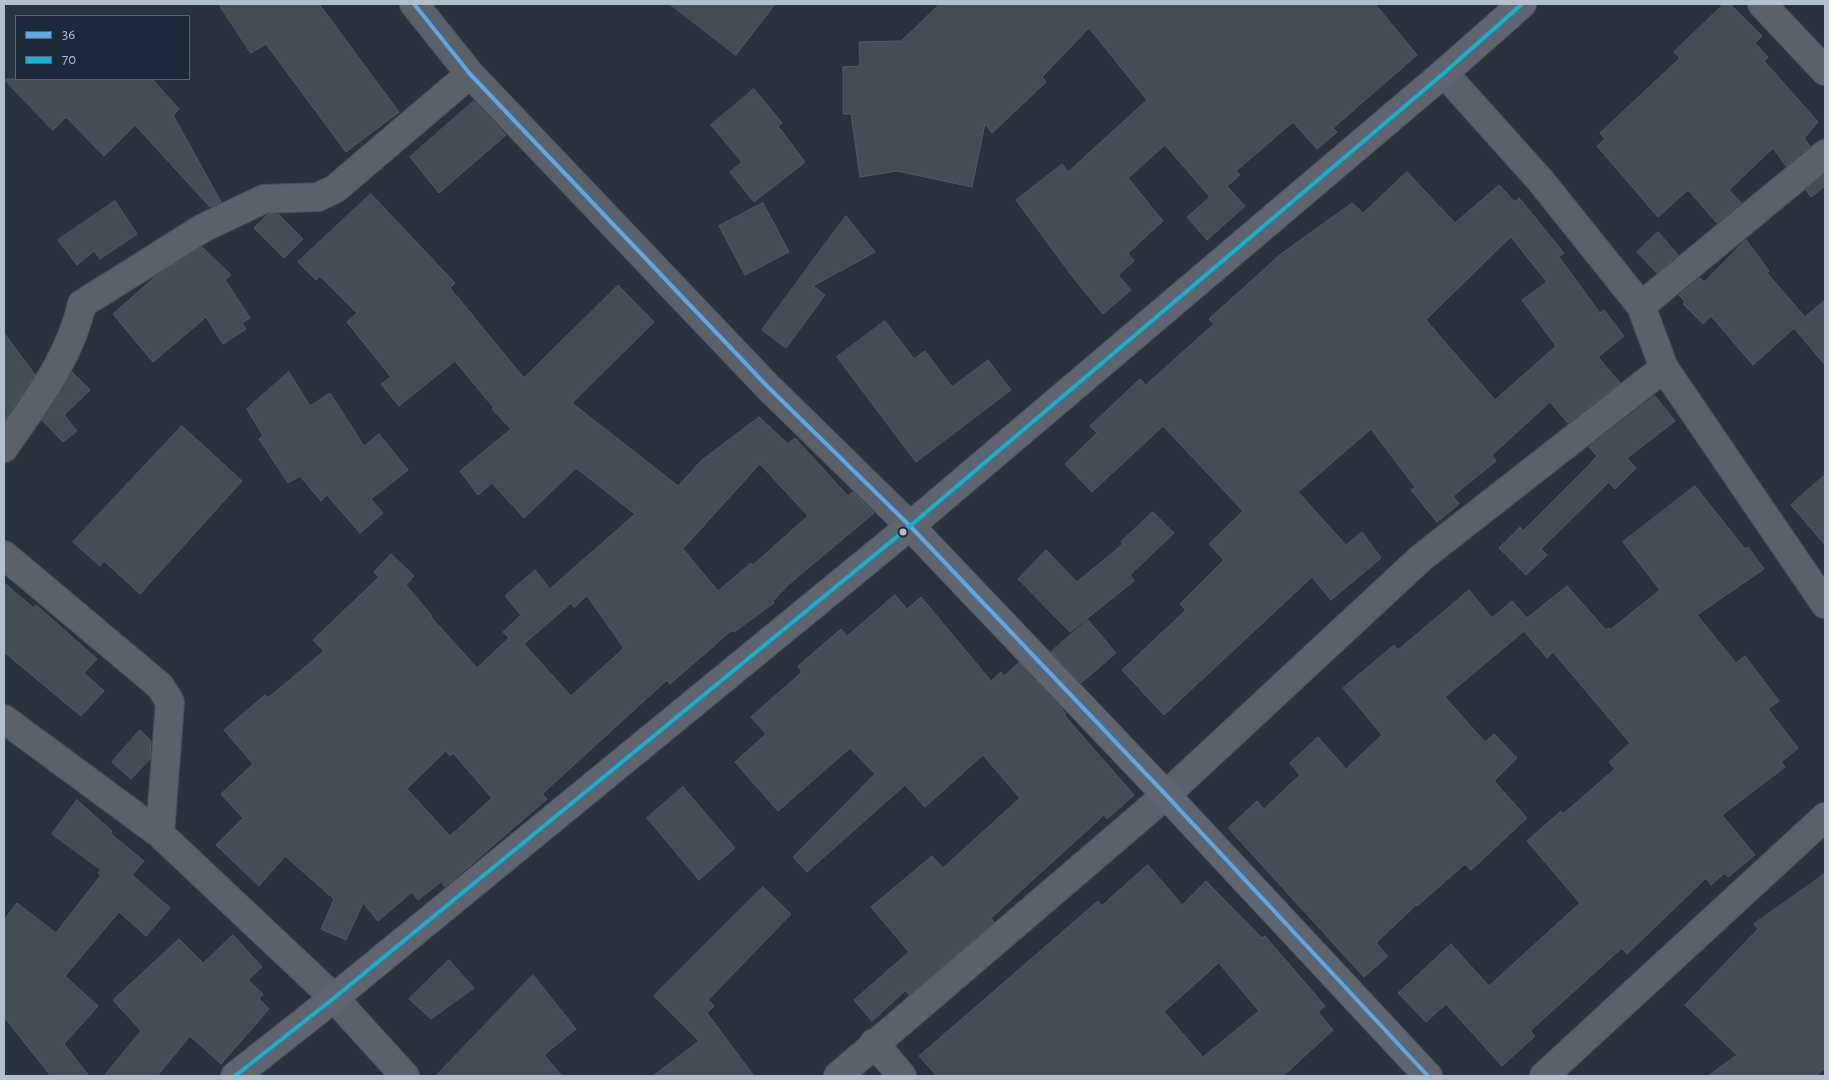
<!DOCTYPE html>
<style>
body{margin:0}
#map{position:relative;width:1829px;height:1080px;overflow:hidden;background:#2a333c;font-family:"Alegreya Sans",sans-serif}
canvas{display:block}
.frame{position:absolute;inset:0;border:5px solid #b4bfcc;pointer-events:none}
.legend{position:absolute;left:15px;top:15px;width:175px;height:65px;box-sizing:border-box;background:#1c2938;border:1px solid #596573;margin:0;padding:6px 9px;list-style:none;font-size:15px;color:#b4bfcc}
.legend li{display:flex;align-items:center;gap:10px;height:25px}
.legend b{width:25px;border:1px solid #596573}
</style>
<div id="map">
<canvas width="1829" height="1080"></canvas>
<div class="frame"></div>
<ul class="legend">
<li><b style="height:6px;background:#5aa8eb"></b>36</li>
<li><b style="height:6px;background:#13b2d5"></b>70</li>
</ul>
</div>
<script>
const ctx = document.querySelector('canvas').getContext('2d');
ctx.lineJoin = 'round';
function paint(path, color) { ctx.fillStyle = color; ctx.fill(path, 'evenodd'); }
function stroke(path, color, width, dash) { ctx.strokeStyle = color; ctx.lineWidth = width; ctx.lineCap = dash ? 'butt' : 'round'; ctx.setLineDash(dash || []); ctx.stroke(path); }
const building = new Path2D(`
 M219,4H319L399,112L346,152L266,44L251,53Z
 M670,4H775L736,55Z
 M940,4H1375L1417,55L1333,128L1337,132L1317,149L1293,122L1236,171L1240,175L1227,186L1245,206L1207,240L1187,217L1210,197L1165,145L1128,178L1163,221L1128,253L1134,261L1118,275L1131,290L1103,314L1072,276L1016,200L1062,164L1068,172L1147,100L1089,28L1042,77L1046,82L992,133L985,124L972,187L897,171L860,177L851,114H843V67L860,66L859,42L901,41Z
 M1724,4H1730L1762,36L1755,43L1768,57L1764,61L1818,122L1804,138L1810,146L1786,166L1773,148L1729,190L1741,203L1717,223L1688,190L1658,217L1597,146L1605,139L1600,133L1680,58L1674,52Z
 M4,79H152L179,109L173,115L221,202L210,207L135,125L104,156L66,117L53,130Z
 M754,89L782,123L778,126L805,162L754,202L730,172L742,162L711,125Z
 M474,101L506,135L439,193L410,157Z
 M1407,172L1455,223L1499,185L1515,202L1519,198L1564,253L1559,257L1600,313L1604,310L1624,336L1598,357L1620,383L1568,423L1550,402L1492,455L1496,461L1453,496L1459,504L1437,522L1411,490L1415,487L1371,429L1298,492L1346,545L1362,532L1381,558L1331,600L1312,577L1164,715L1122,670L1186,610L1180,604L1224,560L1209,544L1243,511L1163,426L1092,492L1065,464L1097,433L1090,426L1140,379L1146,385L1214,324L1209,319L1281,254L1352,203L1363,213ZM1511,237L1547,282L1522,300L1556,346L1495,400L1426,320Z
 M1825,174V186L1811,197L1806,190Z
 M371,194L455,283L450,288L524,378L618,285L654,322L572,403L678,486L702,460L759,417L788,444L795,438L848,496L853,492L874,513L788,585L773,601L774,603L734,632L732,630L670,684L667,680L542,794L547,799L445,887L441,882L418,900L412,892L378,921L363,903L346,940L321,929L334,899L285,856L259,886L216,845L243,818L221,794L253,764L224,730L265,695L268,698L324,651L313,640L379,577L374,572L391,554L414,576L406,585L432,616L431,617L477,668L509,638L503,632L521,615L505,596L535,570L550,589L635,514L576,468L524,518L492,483L478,495L460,471L511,429L492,409L494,408L455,361L399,406L381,384L391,377L347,322L357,313L320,276L316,280L298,262ZM760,464L808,516L753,565L751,563L718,591L683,549ZM587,596L624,648L571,696L524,644L571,603L574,607ZM446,751L450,756L453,753L492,798L450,836L407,789Z
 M115,201L137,234L100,259L94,251L77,265L58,240Z
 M763,203L789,252L745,275L719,226Z
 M278,214L303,239L284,258L254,228L267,215Z
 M846,216L875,252L813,286L825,295L786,348L762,330Z
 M1658,232L1678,255L1657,273L1637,252Z
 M1746,240L1769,271L1767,273L1805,317L1825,300V365L1794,328L1753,365L1711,316L1703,324L1683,304L1685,302L1679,295L1700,278L1704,282Z
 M202,247L231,275L225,280L250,318L242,323L246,329L223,344L206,317L153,362L113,314L157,275Z
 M885,321L914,359L925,351L952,387L988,360L1011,390L916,462L837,357Z
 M4,333L35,375L4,421Z
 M72,372L90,390L64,415L77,431L63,442L42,420Z
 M289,372L310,406L330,393L364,446L379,434L408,470L371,499L383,513L360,533L327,495L321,501L300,476L288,483L259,439L263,436L247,409Z
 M1655,396L1675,421L1627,458L1636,468L1615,489L1609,482L1541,549L1547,555L1526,575L1499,548L1520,527L1523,531L1590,464L1597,456L1589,447Z
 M182,426L242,481L140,594L104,561L100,566L73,542Z
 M1825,475V545L1791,505Z
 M1695,486L1745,549L1748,547L1764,569L1697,615L1736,663L1745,656L1779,701L1768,709L1798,748L1781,762L1785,767L1722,815L1755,855L1728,877L1725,873L1711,885L1706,878L1627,954L1622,948L1530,1031L1535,1036L1502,1066L1446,1004L1426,1022L1398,993L1451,944L1489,986L1580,903L1527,841L1561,811L1563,814L1615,769L1609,762L1630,743L1553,652L1547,658L1524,631L1445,697L1485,742L1494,734L1517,758L1494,781L1527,818L1471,870L1465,864L1417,906L1416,905L1376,943L1388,956L1364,977L1228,828L1257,801L1264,809L1300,775L1290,763L1318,737L1346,769L1382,735L1343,688L1394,645L1398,650L1469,590L1492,618L1512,601L1527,618L1567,586L1606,630L1609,628L1610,630L1660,590L1623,542Z
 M1153,512L1174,533L1130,575L1134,581L1070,632L1018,579L1046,550L1077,582L1123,544L1121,542Z
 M4,583L34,608L36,605L97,659L84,673L104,691L81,716L4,652Z
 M895,595L907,609L921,597L991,681L1001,672L1004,676L1019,663L1058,704L1066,714L1064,715L1134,795L1107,819L1104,815L991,918L994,922L909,995L906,990L872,1021L854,1000L909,952L871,907L932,856L943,868L1020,798L983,755L925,807L905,785L807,872L793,857L875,774L850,748L778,811L735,762L766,734L751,717L802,672L798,666L841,629L847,636Z
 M1088,620L1116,653L1081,683L1051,652Z
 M140,730L151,741L150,759L131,779L112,762Z
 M683,787L735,848L699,880L647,818Z
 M77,800L112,831L110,833L144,861L132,875L170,908L146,936L119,912L65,976L98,1006L64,1044L89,1076H51L4,1017V920L17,903L56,933L101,875L98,873L101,870L52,834Z
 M1148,865L1182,905L1206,881L1262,938L1265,936L1325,1006L1318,1012L1333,1030L1283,1076H937L919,1056L1098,901L1101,906ZM1219,963L1259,1011L1203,1057L1164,1012Z
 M1825,874V1068L1816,1076H1708L1737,1055L1685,1005L1758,929L1754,924Z
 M763,887L791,914L708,1000L714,1006L707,1013L754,1076H653L699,1041L654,996Z
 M233,935L262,967L248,980L263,994L259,999L269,1009L221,1064L190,1036L157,1076H104L141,1031L113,1000L179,939L203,963Z
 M449,960L474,988L431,1019L409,999Z
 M533,975L576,1029L544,1055L562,1076H436Z`);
paint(building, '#444c54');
stroke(building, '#525a63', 1);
const street = new Path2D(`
 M414,4L470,74L767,386L910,526
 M1762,4L1825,71
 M1444,73L1540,180L1641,306L1664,368L1825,604
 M1641,306L1825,154
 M4,448C35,403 70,358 82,304L203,228L264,199L318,197L335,189L470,74
 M4,555L160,686L170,702L160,834
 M4,719L160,834L334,998L405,1076
 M874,1043L902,1076
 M838,1076L1166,795L1421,558L1664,368
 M1544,1076L1825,817`);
const secondary = new Path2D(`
 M910,526L1166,795L1428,1076
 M235,1076L334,998L910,526L1444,73L1522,4`);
stroke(street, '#494f56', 30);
stroke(secondary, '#494f56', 30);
stroke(street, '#5b6169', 28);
stroke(secondary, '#5e656e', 28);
stroke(new Path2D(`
 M414,4L470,74L767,386L910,526L1166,795L1428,1076`), '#5aa8eb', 4);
stroke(new Path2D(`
 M235,1076L334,998L910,526L1444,73L1522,4`), '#13b2d5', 4);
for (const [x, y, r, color] of [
 [903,532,4.5,"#b4bfcc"]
]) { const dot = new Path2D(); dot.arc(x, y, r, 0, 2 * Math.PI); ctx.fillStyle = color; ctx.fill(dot); stroke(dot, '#1c2938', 2); }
</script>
